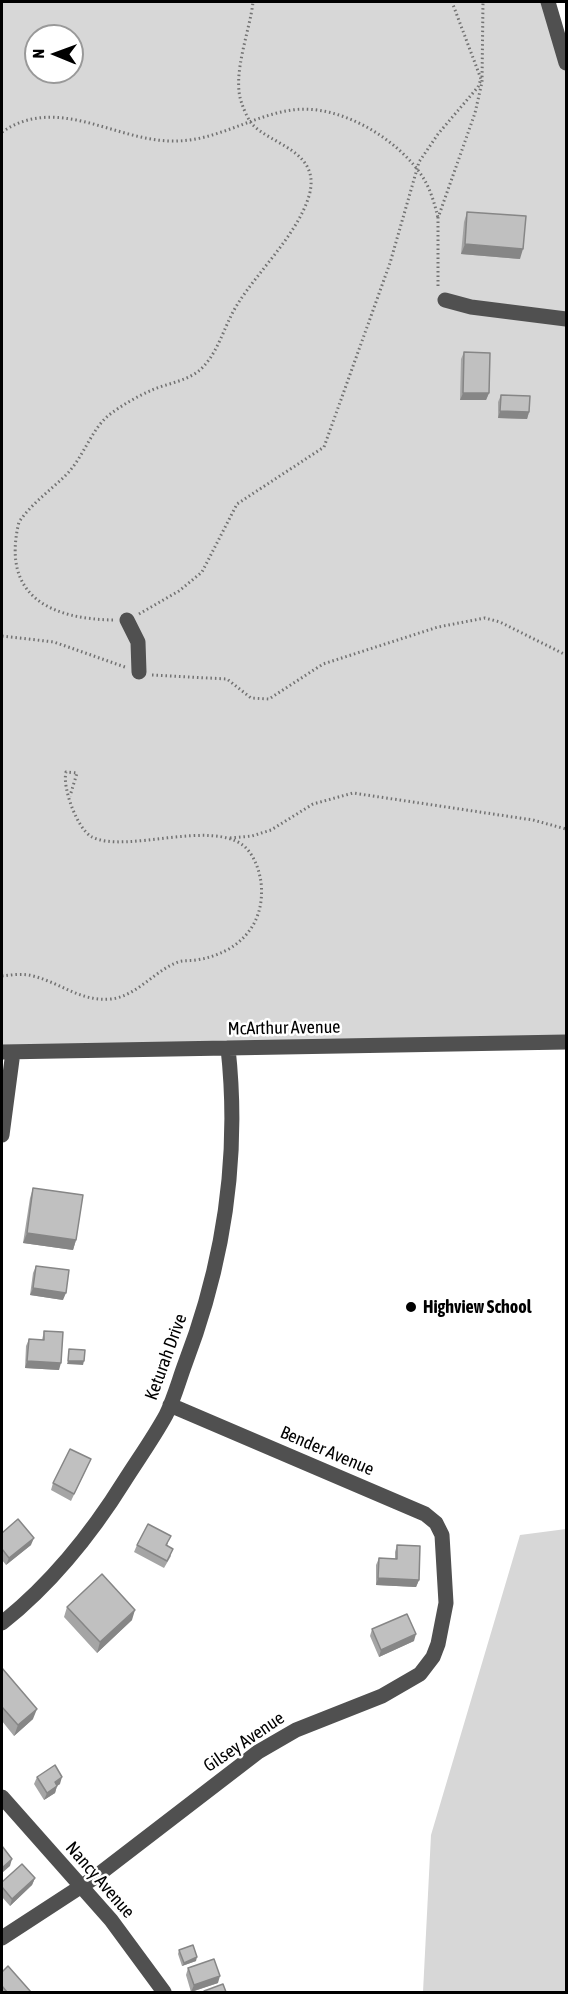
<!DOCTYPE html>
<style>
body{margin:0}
#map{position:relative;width:568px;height:1994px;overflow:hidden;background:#fff;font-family:"Asap Condensed",sans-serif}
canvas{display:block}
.frame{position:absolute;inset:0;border:3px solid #000;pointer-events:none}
.north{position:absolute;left:24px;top:24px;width:60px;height:60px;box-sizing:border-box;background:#fff;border:2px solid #999;border-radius:50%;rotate:271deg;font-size:16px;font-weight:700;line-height:24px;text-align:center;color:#000}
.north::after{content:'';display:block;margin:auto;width:21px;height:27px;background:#000;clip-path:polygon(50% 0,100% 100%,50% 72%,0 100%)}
</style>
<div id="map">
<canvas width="568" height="1994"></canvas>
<div class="frame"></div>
<div class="north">N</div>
</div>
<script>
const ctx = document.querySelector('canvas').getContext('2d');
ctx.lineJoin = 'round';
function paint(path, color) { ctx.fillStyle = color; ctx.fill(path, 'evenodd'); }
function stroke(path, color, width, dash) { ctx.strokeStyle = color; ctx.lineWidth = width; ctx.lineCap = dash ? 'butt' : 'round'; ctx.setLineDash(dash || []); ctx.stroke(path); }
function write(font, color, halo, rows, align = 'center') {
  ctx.font = font + ' "Asap Condensed",sans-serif'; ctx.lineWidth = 5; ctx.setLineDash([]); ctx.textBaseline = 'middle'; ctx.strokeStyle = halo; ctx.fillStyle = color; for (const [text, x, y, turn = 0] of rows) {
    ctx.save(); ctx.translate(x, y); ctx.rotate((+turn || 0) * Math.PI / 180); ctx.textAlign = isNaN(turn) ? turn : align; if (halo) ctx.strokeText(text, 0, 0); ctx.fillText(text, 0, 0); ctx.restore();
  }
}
paint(new Path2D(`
 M2,2H548L566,63V1042L2,1052ZM36,36H72V72H36Z
 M566,1529V1992H423L431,1835L520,1535Z`), '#d7d7d7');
stroke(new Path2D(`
 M2,132C56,95 113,139 169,141C214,143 250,116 292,110C340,103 400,140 424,179C431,191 435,205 438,218
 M438,286V218L475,113L482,82L483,2
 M139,614L179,591L202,572L237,504L324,447L390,263L419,162L438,134L478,87L481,79L452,2
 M113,620C55,619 0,599 19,522C32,503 51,490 67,474C84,456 91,430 109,415C122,405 138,396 152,390C168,383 189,381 202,368C219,351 224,326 237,305C258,271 297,235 309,196C322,151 271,145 252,124C248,119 244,110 242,104C231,76 250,31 253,2
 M2,636L54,642L125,667
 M152,675L227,679L251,698L269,699L323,664L438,627L485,618L500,622L566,655
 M230,838L252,836L271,830L313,804L353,793L533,820L566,829
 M2,976C12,975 23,973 33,976C61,983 81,1002 111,999C137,996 154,971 178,962C184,960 190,961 196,960C237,954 266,926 261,882C259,869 254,855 244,846C210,819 126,854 92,837C77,829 62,787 66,772L77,773L70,796`), '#727272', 3, [1.5, 3]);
stroke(new Path2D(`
 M548,2L566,63
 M445,300L471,307L566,319
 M127,620L138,642L139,672
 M2,1052L566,1042
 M2,1135L13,1052
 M2,1623C51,1584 92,1533 125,1480C139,1458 154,1437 166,1415C174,1399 179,1380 185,1364C224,1262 240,1157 228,1048
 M2,1797L111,1920L164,1992
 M2,1938L94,1878L258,1752L296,1730L382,1696L420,1674L433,1657L438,1644L446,1603L442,1535L436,1523L425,1514L170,1405`), '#505050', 15);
paint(new Path2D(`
 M467,212L520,259L461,254L464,222Z
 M464,352L489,393L486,400H460L461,359Z
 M501,395L529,412L527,419L498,418V402Z
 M33,1188L76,1240L73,1250L23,1243L30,1198Z
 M36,1266L63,1300L30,1295L33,1273Z
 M44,1331L59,1370L25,1368L26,1346L29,1339L42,1340Z
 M91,1459L71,1501L51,1490L53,1483Z
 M2,1533L31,1545L6,1565L2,1560Z
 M168,1543L167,1546L171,1556L164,1568L134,1552L137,1545Z
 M397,1545L419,1580L416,1587L376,1585V1565L379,1558L395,1559V1552Z
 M67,1607L132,1620L97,1653L64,1617Z
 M372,1629L414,1641L379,1657L370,1636Z
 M2,1668L33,1719L14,1736L2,1721Z
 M37,1777L60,1784L57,1786L55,1793L44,1800L34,1784Z
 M35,1878L32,1885L10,1906L2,1897V1882Z
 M179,1950L196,1961L182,1966L178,1954Z
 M188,1968L218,1983L191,1992L186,1975Z
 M2,1972L31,1992H2Z`), '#a5a5a5');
paint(new Path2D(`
 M465,244L523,249L520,259L461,254Z
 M463,393H489L486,400H460Z
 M500,411L529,412L527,419L498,418Z
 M27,1233L76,1240L73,1250L23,1243Z
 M33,1288L66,1293L63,1300L30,1295Z
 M27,1361L61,1363L59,1370L25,1368Z
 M68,1361H84L83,1365L67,1364Z
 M34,1538L31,1545L6,1565L9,1558Z
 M378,1578L419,1580L416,1587L376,1585Z
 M135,1610L132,1620L97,1653L100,1642Z
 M416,1634L414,1641L379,1657L381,1650Z
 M37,1709L33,1719L14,1736L18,1725Z
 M62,1777L60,1784L52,1789L55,1782Z
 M57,1786L55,1793L44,1800L47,1793Z
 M12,1859L10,1866L2,1873V1868Z
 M35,1878L32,1885L10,1906L12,1899Z
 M197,1957L196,1961L182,1966L184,1963Z
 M220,1976L218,1983L191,1992L194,1985Z`), '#868686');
const building = new Path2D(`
 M467,212L526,216L523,249L465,244Z
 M464,352L490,353L489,393H463Z
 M501,395L530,396L529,412L500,411Z
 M33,1188L83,1195L76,1240L27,1233Z
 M36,1266L69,1270L66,1293L33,1288Z
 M44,1331L63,1332L61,1363L27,1361L29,1339L44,1340Z
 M69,1349L85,1350L84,1361H68Z
 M70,1449L91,1459L74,1494L53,1483Z
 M18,1519L34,1538L9,1558L2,1549V1533Z
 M148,1524L171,1536L166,1545L173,1549L167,1561L137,1545Z
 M397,1545L420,1546L419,1580L378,1578L379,1558L397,1559Z
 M102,1574L135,1610L100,1642L67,1607Z
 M407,1614L416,1634L381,1650L372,1629Z
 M2,1668L37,1709L18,1725L2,1707Z
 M55,1765L62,1777L55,1782L57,1786L47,1793L37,1777Z
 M2,1846L12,1859L2,1868Z
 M22,1864L35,1878L12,1899L2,1887V1882Z
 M193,1945L197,1957L184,1963L179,1950Z
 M214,1959L220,1976L194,1985L188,1968Z
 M8,1966L31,1992H7L2,1986V1972Z
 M223,1984L226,1992H205L204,1991Z`);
paint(building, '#c0c0c0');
stroke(building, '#868686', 1.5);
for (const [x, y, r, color] of [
 [411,1307,6,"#000"]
]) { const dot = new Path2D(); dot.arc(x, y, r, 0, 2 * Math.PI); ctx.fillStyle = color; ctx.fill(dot); stroke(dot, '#fff', 2); }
write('18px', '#000', '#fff', [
 ["McArthur Avenue",284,1028,-1],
 ["Keturah Drive",166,1357,-70],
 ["Bender Avenue",327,1451,23],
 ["Gilsey Avenue",244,1742,-34],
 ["Nancy Avenue",100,1880,49]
]);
write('bold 18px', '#000', '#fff', [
 ["Highview School",423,1307]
], 'left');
</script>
